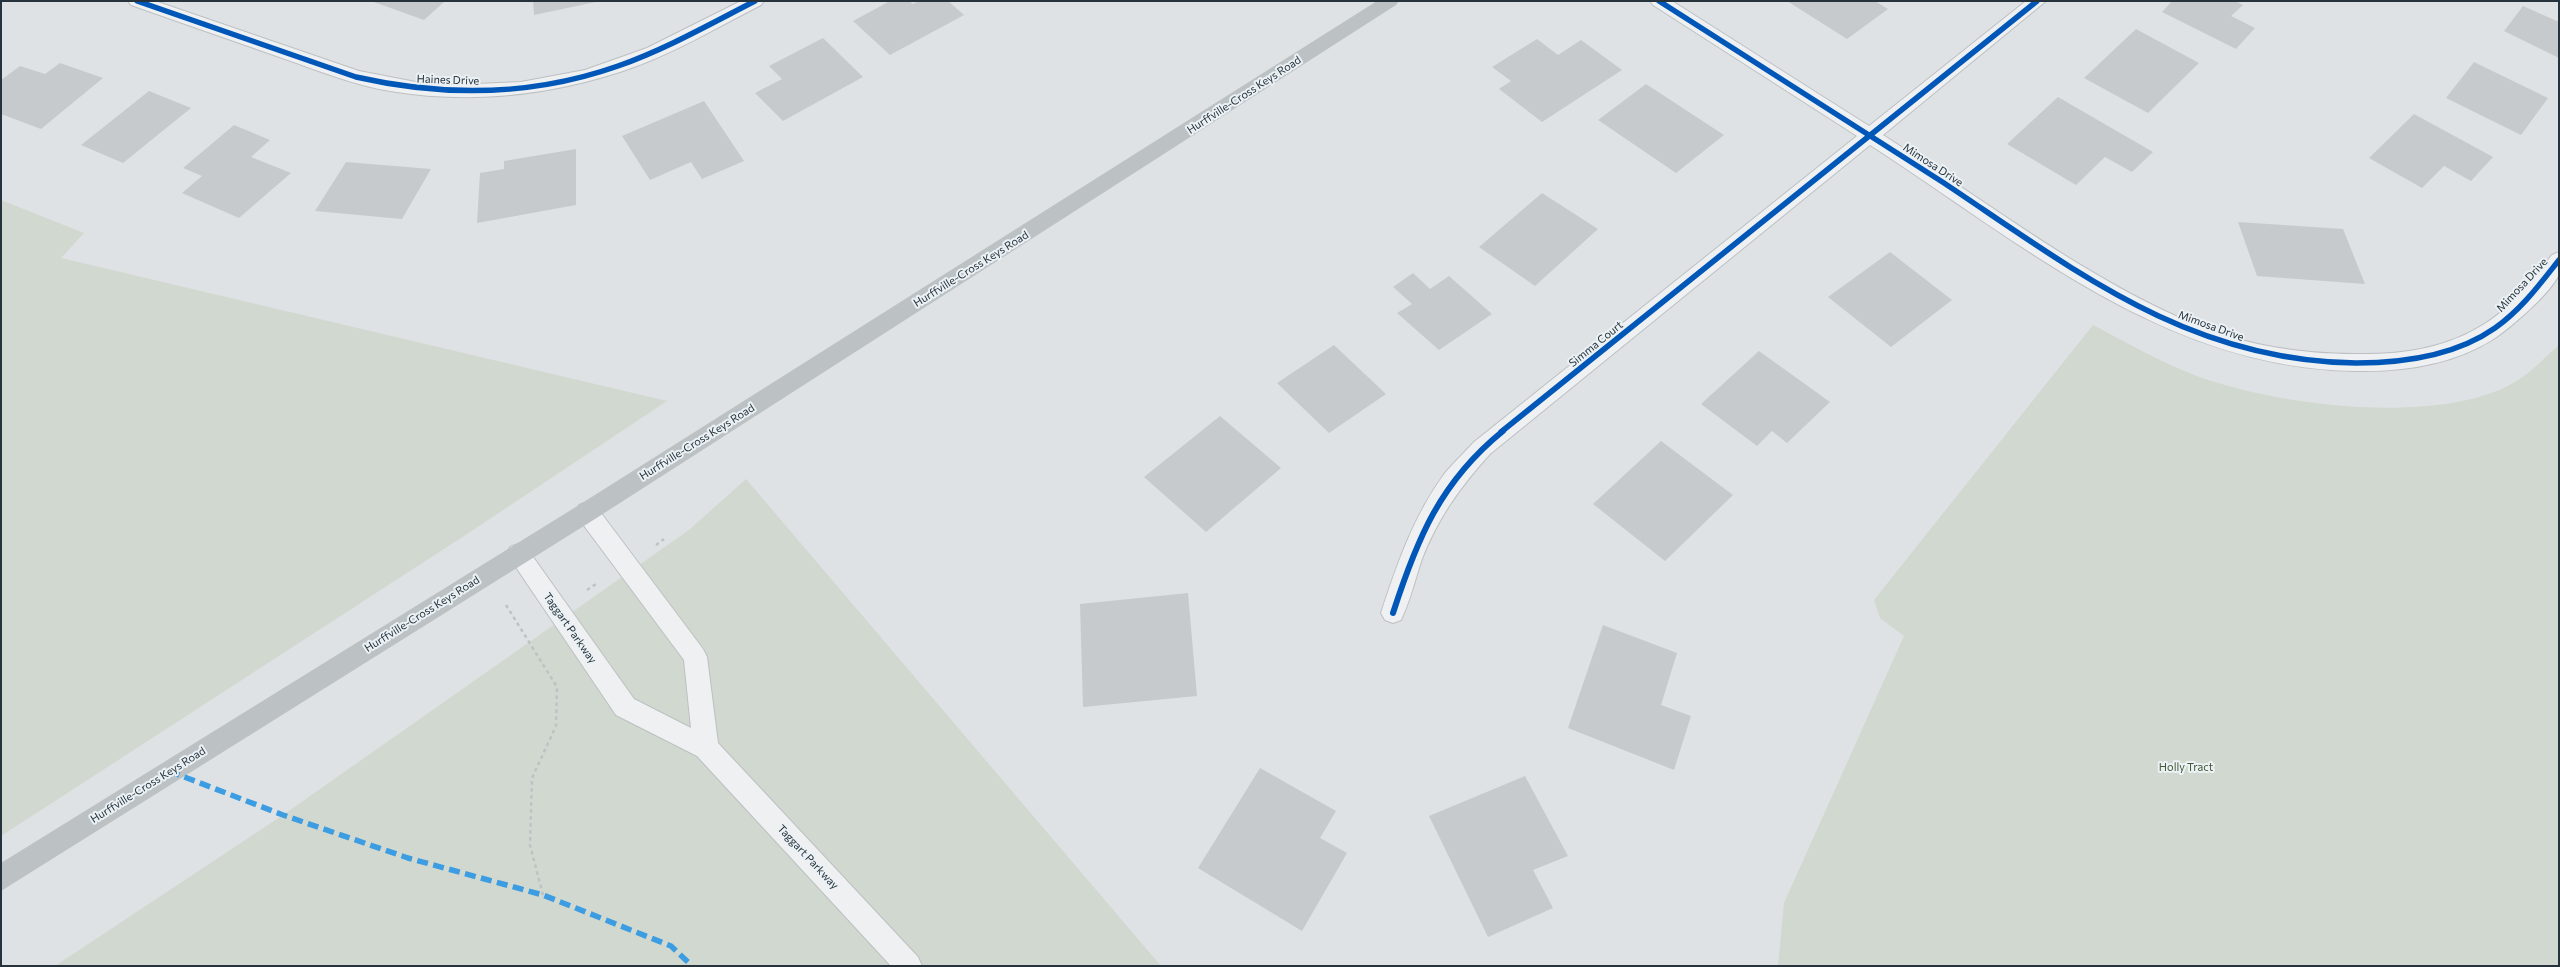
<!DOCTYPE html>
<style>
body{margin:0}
#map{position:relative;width:2560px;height:967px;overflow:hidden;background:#dee2e4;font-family:Commissioner,sans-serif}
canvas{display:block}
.frame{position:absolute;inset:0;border:2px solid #26333c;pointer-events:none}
</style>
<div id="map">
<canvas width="2560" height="967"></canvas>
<div class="frame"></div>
</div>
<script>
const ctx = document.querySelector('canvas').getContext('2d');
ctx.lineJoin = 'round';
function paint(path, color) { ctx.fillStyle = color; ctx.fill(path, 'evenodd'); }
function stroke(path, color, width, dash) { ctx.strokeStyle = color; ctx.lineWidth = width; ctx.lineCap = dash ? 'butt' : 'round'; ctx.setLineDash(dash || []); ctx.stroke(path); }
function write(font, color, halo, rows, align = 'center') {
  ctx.font = font + ' Commissioner,sans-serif'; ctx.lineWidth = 4; ctx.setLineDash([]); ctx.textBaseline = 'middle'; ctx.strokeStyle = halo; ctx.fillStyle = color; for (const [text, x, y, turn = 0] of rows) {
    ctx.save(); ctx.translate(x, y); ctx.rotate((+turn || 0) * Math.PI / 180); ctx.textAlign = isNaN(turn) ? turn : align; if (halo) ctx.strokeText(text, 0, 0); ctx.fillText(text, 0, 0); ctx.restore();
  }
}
paint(new Path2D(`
 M1,200L84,233L61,258L667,401L464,536L1,836Z
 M2093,325C2122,340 2151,357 2182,370C2262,405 2438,428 2515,382C2531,373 2545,357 2559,345V966H1778L1784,903L1904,636L1880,618L1874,600Z
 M746,479L1161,966H55L283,815L689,530Z`), '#d1d8cf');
paint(new Path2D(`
 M371,1H445L424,20Z
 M533,1H596V2L534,15Z
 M890,1H909L913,4L919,1H948L964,15L890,55L853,21Z
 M1787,1H1875L1888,9L1847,39Z
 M2172,1H2235L2243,5L2231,16L2255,28L2236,49L2162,12Z
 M2523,6L2559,22V58L2504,31Z
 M2136,29L2199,63L2148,113L2084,78Z
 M823,38L863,77L783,121L755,93L782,79L769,66Z
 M1537,39L1558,55L1581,40L1622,70L1542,122L1499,89L1511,81L1492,67Z
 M2474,62L2548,98L2521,135L2446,98Z
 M60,63L103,78L41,129L1,114V80L20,66L45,74Z
 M1646,84L1724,135L1676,173L1598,120Z
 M149,91L191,108L123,163L81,145Z
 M2058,97L2153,152L2132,172L2105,157L2076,185L2007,144Z
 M704,101L744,161L702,179L691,162L650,180L622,136Z
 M2414,114L2493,157L2471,181L2444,166L2422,188L2369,158Z
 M234,125L270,140L251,157L291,173L239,218L182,193L202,176L183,168Z
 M576,149V205L477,223L480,173L504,169V161Z
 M346,162L431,169L402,219L315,211Z
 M1542,193L1598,229L1535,286L1479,247Z
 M2238,222L2343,229L2365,284L2257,276Z
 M1890,252L1952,300L1891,347L1828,297Z
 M1413,273L1430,289L1449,276L1492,314L1439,350L1397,313L1412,304L1393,287Z
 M1334,345L1386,394L1329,433L1277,383Z
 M1759,351L1830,402L1787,443L1772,431L1757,446L1701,404Z
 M1220,416L1281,468L1206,532L1144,477Z
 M1661,441L1733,495L1665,561L1593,504Z
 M1188,593L1197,696L1083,707L1080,604Z
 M1603,625L1677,653L1661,705L1691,716L1674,770L1568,728Z
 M1260,768L1336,811L1320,838L1347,853L1302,931L1198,868Z
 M1525,776L1568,856L1533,870L1553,908L1488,937L1429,816Z`), '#c7cacc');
const minor = new Path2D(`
 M128,1H155L359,71L421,83L454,85L521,82L585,70L647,48L741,1H764L761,5C716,28 671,55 623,71C547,96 469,104 390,91C354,85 319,71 285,59C234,41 182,23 131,5Z
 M1650,1H1672L1869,126L2026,1H2046L1883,135C1985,200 2092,284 2204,328C2251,346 2303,354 2354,354C2400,355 2446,349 2486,323C2513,306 2532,279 2552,255L2559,252C2559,259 2560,266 2559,273C2556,289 2507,331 2492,340C2452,365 2401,372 2356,371C2166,369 2022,243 1870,145L1490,454C1460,487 1438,518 1422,559C1415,580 1410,601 1401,620L1393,623L1385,620L1381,613C1397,564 1414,515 1445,473C1454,462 1465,452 1474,442L1857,136L1653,5Z
 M587,502L595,505L703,649L707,657L718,743L918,957L922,966H891L697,756L616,715L507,554L510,547L518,544L526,547L634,699L691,728L684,660L579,519L576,512L579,505Z`);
stroke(minor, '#bdc0c2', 2);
stroke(new Path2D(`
 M656,545L664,539
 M587,590L596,584
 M506,605L557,687L556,726L532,778L530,845L543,895`), '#bec2c4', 2.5, [3.5, 3.5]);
paint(minor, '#eef0f1');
paint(new Path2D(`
 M1377,1H1399L1396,5L595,519L1,891V863L579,505Z`), '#bcc1c4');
stroke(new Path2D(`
 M169,771L283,815L408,858L543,895L671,946L692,966`), '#3c9de2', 5.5, [11, 5.5]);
stroke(new Path2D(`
 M137,1L356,77C444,97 533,96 618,66C666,49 710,24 755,1
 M1659,1C1754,62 1849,122 1944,183C2076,271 2189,361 2356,363C2404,363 2455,356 2495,328C2521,310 2540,284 2559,260
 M1501,432L2037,1`), '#0057b8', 5.5);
stroke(new Path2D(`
 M1393,613C1417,539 1440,482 1503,431`), '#0057b8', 6);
write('11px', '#26333c', '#ebf1f4', [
 ["Haines Drive",448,80,2],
 ["Hurffville-Cross Keys Road",1244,95,-33],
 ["Mimosa Drive",1933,165,33],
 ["Hurffville-Cross Keys Road",971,269,-32],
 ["Mimosa Drive",2522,285,-47],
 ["Mimosa Drive",2211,326,20],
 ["Simma Court",1596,344,-39],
 ["Hurffville-Cross Keys Road",697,442,-32],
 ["Hurffville-Cross Keys Road",422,614,-32],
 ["Taggart Parkway",570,628,55],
 ["Hurffville-Cross Keys Road",148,785,-32],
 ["Taggart Parkway",808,857,47]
]);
write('11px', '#435834', '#ebf1f4', [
 ["Holly Tract",2186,767]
]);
</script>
